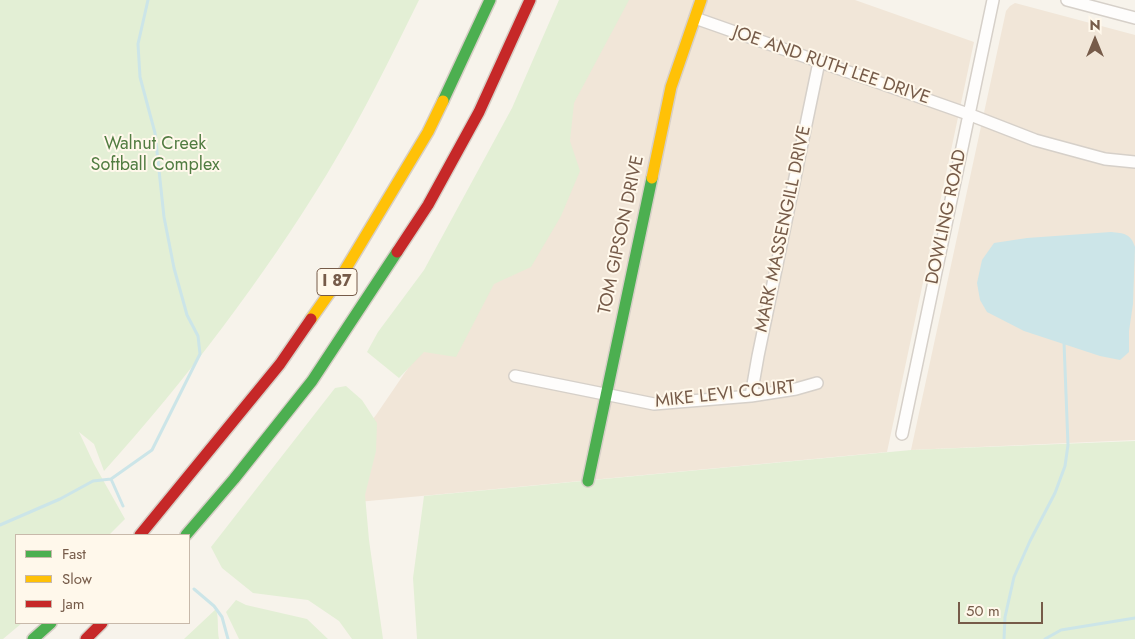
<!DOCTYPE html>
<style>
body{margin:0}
#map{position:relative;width:1135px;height:639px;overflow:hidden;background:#f7f3eb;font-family:Jost,sans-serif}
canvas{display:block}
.legend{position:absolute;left:15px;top:534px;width:175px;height:90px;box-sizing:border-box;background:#fff8eb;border:1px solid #c8b9aa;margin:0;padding:6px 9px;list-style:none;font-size:15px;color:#765b49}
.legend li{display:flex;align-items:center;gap:10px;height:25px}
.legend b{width:25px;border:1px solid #c8b9aa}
.north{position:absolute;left:1070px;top:15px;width:50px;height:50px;-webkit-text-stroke:4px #fff8eb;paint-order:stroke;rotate:0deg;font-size:14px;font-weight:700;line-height:20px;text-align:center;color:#765b49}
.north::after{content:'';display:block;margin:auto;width:18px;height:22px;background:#765b49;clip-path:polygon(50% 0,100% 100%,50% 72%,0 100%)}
.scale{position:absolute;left:958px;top:602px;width:85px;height:22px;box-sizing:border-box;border:2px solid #765b49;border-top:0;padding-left:6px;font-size:15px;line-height:18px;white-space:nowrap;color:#765b49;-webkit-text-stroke:4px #fff8eb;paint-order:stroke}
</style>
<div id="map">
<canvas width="1135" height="639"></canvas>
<ul class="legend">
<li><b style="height:6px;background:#4caf50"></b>Fast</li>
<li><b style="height:6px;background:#ffc107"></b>Slow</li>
<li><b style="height:6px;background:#c62828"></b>Jam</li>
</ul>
<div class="north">N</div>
<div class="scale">50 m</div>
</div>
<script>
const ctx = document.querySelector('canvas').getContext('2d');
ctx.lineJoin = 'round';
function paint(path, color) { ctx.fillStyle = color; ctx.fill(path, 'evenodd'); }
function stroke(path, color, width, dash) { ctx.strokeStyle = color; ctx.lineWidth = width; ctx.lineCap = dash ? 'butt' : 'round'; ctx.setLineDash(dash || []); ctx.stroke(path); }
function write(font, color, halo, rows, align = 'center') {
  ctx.font = font + ' Jost,sans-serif'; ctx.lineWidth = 4; ctx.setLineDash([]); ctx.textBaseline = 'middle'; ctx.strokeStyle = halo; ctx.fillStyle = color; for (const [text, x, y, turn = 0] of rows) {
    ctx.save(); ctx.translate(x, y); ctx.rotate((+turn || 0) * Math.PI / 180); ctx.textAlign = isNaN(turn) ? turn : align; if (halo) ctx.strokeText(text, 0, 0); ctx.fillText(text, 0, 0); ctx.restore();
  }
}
paint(new Path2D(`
 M611,0H855L974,42L887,452L305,507L376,415L430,336Z
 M1015,3L1135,35V440L911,450L1006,11L1010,6Z`), '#f1e6d8');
paint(new Path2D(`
 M0,0H419C390,59 361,118 327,174C262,280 187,379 104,471L94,444L79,432L94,464L125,519L109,535H16V623H22L3,639H0Z
 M559,0H629L574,103L570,141L580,171L561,216L531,267L494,284L456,357L424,352L399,378L367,352L378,332L424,270L512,108Z
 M346,386L362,400L377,423L376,451L365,495L369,540L383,639H352L339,621L308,600L253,593L222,568L211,547L335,388Z
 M1135,441V639H417L413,578L424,496L911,450Z
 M236,600L246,605L307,619L328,639H239L226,612Z
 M216,609C219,618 217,629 219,639H184Z`), '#e3efd5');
paint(new Path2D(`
 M1111,232C1124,233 1131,234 1135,247L1133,304L1129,331V352L1120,360L1100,356L1024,331L987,312L980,300L977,283L982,260L994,243L1027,238Z`), '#cce5e8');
stroke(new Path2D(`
 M111,479L123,506
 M0,525L60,499L93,481L111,479L152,450L200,354L198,336L187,315L174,268L164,217L155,133L140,77L138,44L148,0
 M194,589L214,606L222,617L228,639
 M1004,639L1005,617L1014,577L1030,541L1055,493L1065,466L1068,445L1064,343
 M1045,639L1061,630L1135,618`), '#cce5e8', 3);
const street = new Path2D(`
 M1067,0L1135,18
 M695,18L968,114L1035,140L1105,159L1135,162
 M515,376L654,404L751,396L796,389L817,383
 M751,396L758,356L819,62
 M902,434L993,0`);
const fast = new Path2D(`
 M443,101L490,0
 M588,481L652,178
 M186,535L234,479L312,381L397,252
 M33,639L51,623`);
const slow = new Path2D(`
 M652,178L671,87L701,0
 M311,319L342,275L428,132L443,101`);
const jam = new Path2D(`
 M397,252L428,205L479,112L530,0
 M140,535L280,364L311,319
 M86,639L102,623`);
stroke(street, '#d6d0c9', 14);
stroke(fast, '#d7cfc7', 14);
stroke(slow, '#d7cfc7', 14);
stroke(jam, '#d7cfc7', 14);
stroke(street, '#fefdfc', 11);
stroke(fast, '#4caf50', 11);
stroke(slow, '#ffc107', 11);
stroke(jam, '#c62828', 11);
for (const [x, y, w] of [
 [337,282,40]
]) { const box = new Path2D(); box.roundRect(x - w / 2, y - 13.5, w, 27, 4); ctx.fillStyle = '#fff8eb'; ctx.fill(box); stroke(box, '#765b49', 1); }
write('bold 16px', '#765b49', null, [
 ["I 87",337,282]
]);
write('18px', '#765b49', '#fff8eb', [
 ["JOE AND RUTH LEE DRIVE",831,66,19],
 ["DOWLING ROAD",947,217,-78],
 ["MARK MASSENGILL DRIVE",784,229,-78],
 ["TOM GIPSON DRIVE",622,235,-78],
 ["MIKE LEVI COURT",725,395,-6]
]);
write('18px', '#517c41', '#fff8eb', [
 ["Walnut Creek",155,145],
 ["Softball Complex",155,166]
]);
</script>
